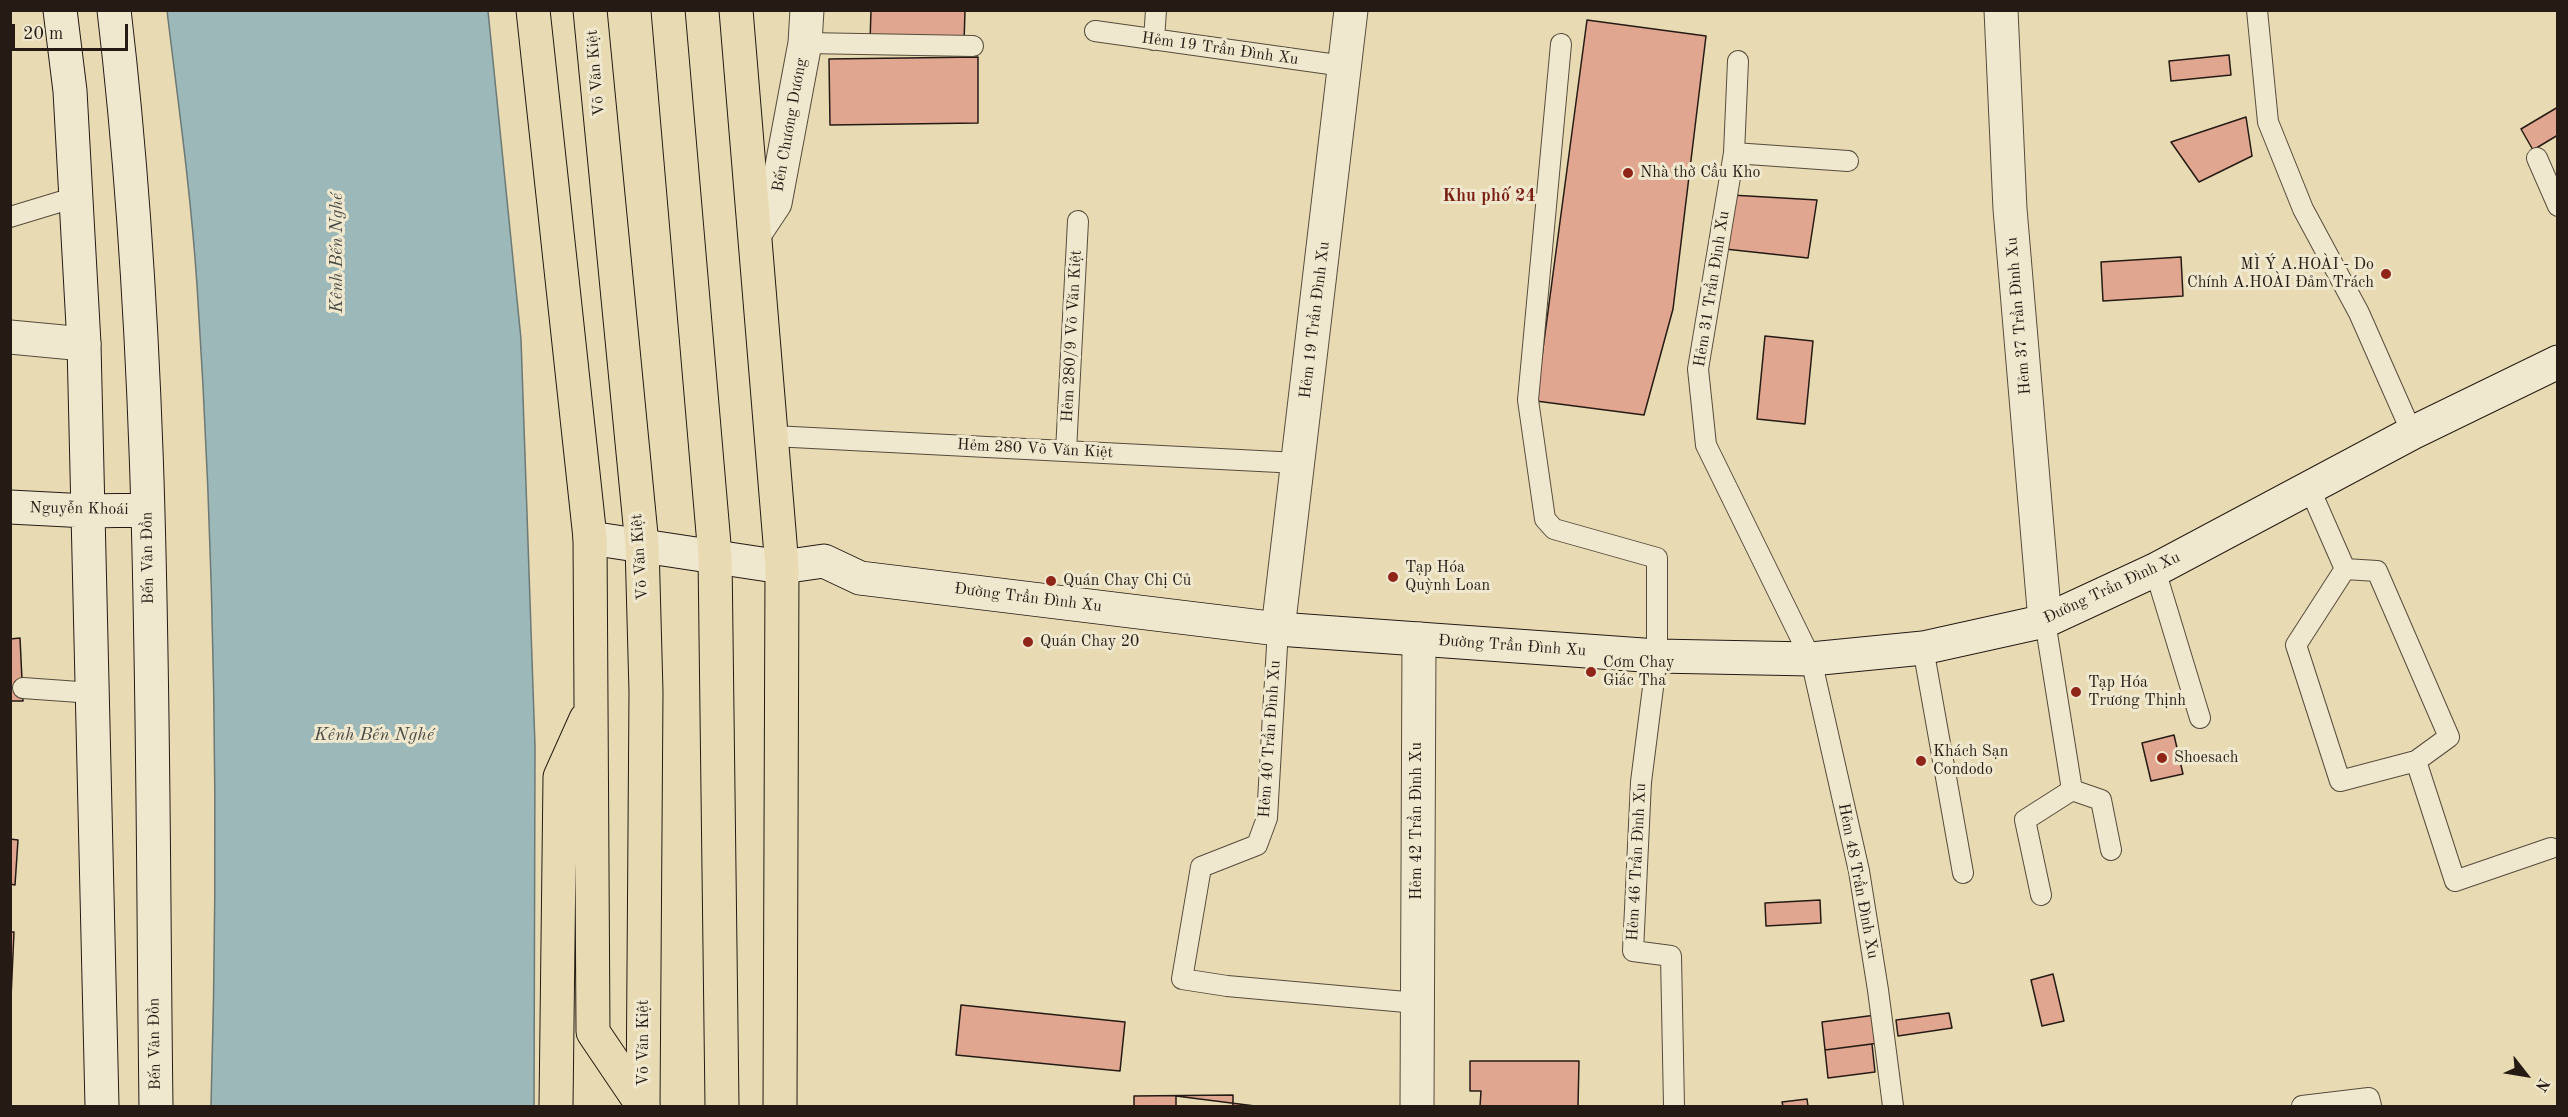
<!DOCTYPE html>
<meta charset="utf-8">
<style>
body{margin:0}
#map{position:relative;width:2568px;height:1117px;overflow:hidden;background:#e8dbb3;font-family:"Old Standard TT",serif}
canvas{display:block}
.frame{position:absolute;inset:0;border:12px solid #251b14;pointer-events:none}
.north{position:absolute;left:2496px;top:1045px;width:60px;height:60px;-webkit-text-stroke:4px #f0e8ce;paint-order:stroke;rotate:121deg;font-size:16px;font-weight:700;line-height:24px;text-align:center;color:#251b14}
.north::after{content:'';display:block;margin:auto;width:21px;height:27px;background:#251b14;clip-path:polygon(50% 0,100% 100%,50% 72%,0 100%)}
.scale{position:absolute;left:12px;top:24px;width:116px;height:27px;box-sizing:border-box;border:3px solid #251b14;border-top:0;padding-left:8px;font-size:18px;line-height:21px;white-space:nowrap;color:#251b14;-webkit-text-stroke:4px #f0e8ce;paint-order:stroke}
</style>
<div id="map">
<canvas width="2568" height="1117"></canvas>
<div class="frame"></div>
<div class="north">N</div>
<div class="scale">20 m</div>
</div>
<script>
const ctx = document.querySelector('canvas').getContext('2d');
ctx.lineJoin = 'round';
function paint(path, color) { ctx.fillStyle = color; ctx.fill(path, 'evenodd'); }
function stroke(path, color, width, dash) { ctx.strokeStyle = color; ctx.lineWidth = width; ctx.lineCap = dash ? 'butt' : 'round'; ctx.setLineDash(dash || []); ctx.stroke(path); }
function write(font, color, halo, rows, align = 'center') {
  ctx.font = font + ' "Old Standard TT",serif'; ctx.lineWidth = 6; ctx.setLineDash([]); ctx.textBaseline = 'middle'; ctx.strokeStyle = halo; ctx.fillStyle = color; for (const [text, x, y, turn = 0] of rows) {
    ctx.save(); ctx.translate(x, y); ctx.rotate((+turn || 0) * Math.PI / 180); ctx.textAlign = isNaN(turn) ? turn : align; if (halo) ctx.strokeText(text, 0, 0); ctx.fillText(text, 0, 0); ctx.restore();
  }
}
const water = new Path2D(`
 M167,11H488L521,339L535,746L534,1106H211C219,833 215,558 197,285C191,194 178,101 167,11Z`);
paint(water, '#9cb8b8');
stroke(water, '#6c7976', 1.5);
const building = new Path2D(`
 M871,10H965L964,43L870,42Z
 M1587,20L1706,36L1673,309L1644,415L1536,401Z
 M2229,55L2231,75L2171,81L2169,61Z
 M978,57V123L830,125L829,59Z
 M2558,107V135L2533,150L2521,129Z
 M2246,117L2252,156L2199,182L2171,142Z
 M1731,195L1817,200L1808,258L1725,249Z
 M2181,257L2183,296L2103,301L2101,262Z
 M1765,336L1813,341L1805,424L1757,419Z
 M20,638L23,701H10V639Z
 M2174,735L2183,774L2151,781L2142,743Z
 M10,839L18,840L15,885L10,884Z
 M1820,900L1821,923L1766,926L1765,903Z
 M10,932H14L10,1020Z
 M2053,974L2064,1021L2042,1026L2031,980Z
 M961,1005L1125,1022L1120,1071L956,1055Z
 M1949,1013L1952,1028L1898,1036L1896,1020Z
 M1876,1015L1879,1043L1825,1050L1822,1022Z
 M1872,1044L1875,1072L1828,1078L1825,1050Z
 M1470,1061H1579L1578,1106H1480L1481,1091H1470Z
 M1233,1095V1106H1134V1096Z
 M1176,1096L1255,1106H1176Z
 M1807,1099L1808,1106H1783L1782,1102Z`);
paint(building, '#e0a690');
stroke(building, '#251b14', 1.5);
const lane = new Path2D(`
 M2257,10L2268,122L2303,209L2359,313L2412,433
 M1095,31L1344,66
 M1154,40L1156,10
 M805,43L973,46
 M1561,44L1528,400L1545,519L1554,529L1657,558V656L1641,782L1633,951L1671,956L1674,1106
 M1738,61L1734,153L1698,369L1706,445L1811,659L1859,871L1878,990L1893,1106
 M1734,153L1848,161
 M2537,158L2558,206
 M10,217L76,197
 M773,436L1298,463
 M1066,451L1078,221
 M2309,487L2345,569L2296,645L2340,781L2416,761L2455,881L2551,848
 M2345,569L2377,571L2449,737L2416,761
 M2155,570L2200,718
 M2045,621L2072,790
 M1278,629L1267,818L1257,845L1201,867L1182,979L1227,986L1417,1003
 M1923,648L1963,873
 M23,688L93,693
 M2072,790L2101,800L2111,850
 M2041,895L2025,820L2072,790
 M2302,1106L2369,1098L2371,1106`);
const street = new Path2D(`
 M2001,10L2010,209L2045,621
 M755,233L775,203L805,43L807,10
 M10,337L84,344
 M1278,629L1351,10
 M1417,1106L1419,639`);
const secondary = new Path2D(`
 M60,10L70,91L84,344L102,1106
 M114,10C157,374 151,741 156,1106
 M10,507L87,511L147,510
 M590,538L782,567L824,561L860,578L1278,629L1657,656L1811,659L1923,648L2045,621L2155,570L2412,433L2558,362`);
const primary = new Path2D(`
 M533,10L590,538L593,1032L643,1106
 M736,10L782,567L780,1106
 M556,1106L560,777L586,719`);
const highway = new Path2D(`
 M590,10L642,545L646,692L643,1106
 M668,10L715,556L722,1106`);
stroke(lane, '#564b3c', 22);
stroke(street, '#564b3c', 35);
stroke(secondary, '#251b14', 35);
stroke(primary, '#251b14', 35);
stroke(highway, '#251b14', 35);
stroke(lane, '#f0e8ce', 20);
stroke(street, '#f0e8ce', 33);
stroke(secondary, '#f0e8ce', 33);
stroke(primary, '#e8dbb3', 33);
stroke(highway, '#e8dbb3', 33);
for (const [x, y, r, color] of [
 [1628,173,6,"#8f2418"],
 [2386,274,6,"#8f2418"],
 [1393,577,6,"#8f2418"],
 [1051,581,6,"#8f2418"],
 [1028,642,6,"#8f2418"],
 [1591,672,6,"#8f2418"],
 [2076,692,6,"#8f2418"],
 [2162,758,6,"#8f2418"],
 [1921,761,6,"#8f2418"]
]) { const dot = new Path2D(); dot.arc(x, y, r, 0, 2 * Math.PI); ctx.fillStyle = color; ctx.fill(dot); stroke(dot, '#f0e8ce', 2); }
write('16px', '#251b14', '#f0e8ce', [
 ["Hẻm 19 Trần Đình Xu",1220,49,8],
 ["Võ Văn Kiệt",596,73,-95],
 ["Bến Chương Dương",790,125,-80],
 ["Hẻm 31 Trần Đinh Xu",1712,289,-81],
 ["Hẻm 37 Trần Ðình Xu",2019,316,-95],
 ["Hẻm 19 Trần Ðình Xu",1315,320,-83],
 ["Hẻm 280/9 Võ Văn Kiệt",1072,336,-87],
 ["Hẻm 280 Võ Văn Kiệt",1035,449,3],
 ["Nguyễn Khoái",79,509,1],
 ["Võ Văn Kiệt",640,557,-94],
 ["Bến Vân Đồn",148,558,-91],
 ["Đường Trần Ðình Xu",2112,588,-25],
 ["Đường Trần Ðình Xu",1028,598,7],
 ["Đường Trần Ðình Xu",1512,646,4],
 ["Hẻm 40 Trần Đình Xu",1270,739,-86],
 ["Hẻm 42 Trần Ðình Xu",1417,821,-90],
 ["Hẻm 46 Trần Ðình Xu",1637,862,-87],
 ["Hẻm 48 Trần Ðình Xu",1858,881,79],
 ["Võ Văn Kiệt",644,1043,-90],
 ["Bến Vân Đồn",155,1044,-91]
]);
write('16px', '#251b14', '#f0e8ce', [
 ["Nhà thờ Cầu Kho",1640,173],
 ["MÌ Ý A.HOÀI - Do",2374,265,"right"],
 ["Chính A.HOÀI Đảm Trách",2374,283,"right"],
 ["Tạp Hóa",1405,568],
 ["Quỳnh Loan",1405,586],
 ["Quán Chay Chị Củ",1063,581],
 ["Quán Chay 20",1040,642],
 ["Cơm Chay",1603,663],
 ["Giác Tha",1603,681],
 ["Tạp Hóa",2088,683],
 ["Trương Thịnh",2088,701],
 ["Khách Sạn",1933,752],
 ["Condodo",1933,770],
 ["Shoesach",2174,758]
], 'left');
write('bold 18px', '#7a1f14', '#f0e8ce', [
 ["Khu phố 24",1489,196]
]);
write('italic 18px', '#494a45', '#f0e8ce', [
 ["Kênh Bến Nghé",337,253,-90],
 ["Kênh Bến Nghé",374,735]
]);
</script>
